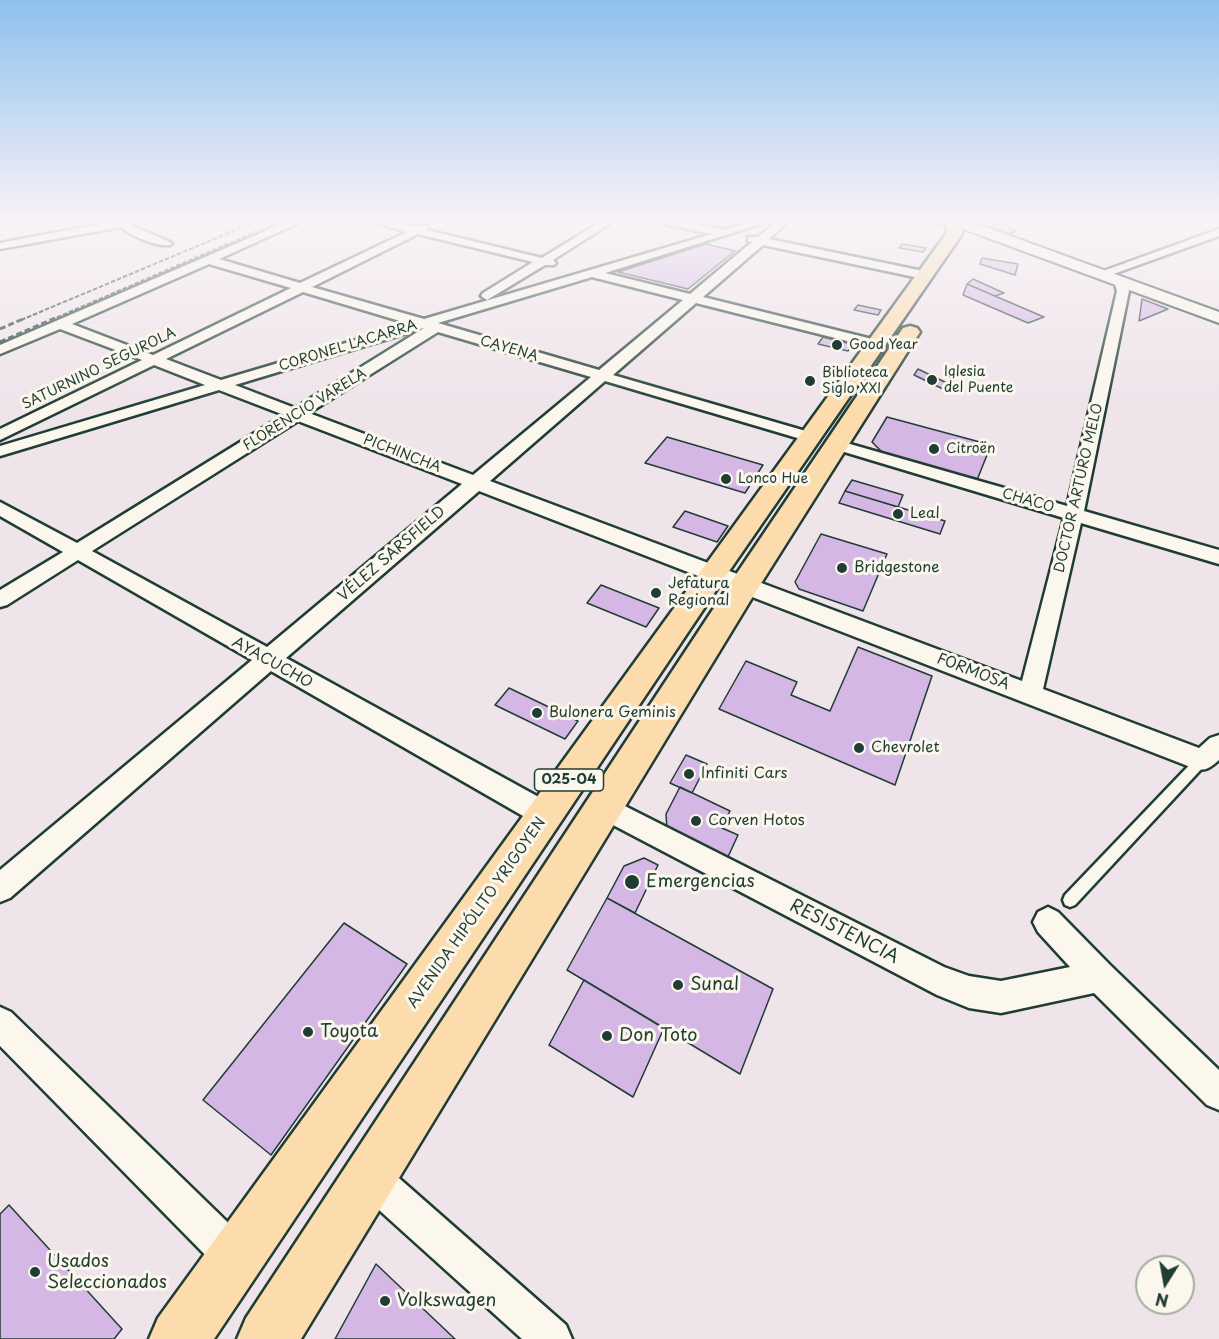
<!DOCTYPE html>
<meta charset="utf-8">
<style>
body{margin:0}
#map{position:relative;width:1219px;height:1339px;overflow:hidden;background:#efe4ea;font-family:"Playpen Sans",sans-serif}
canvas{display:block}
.north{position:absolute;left:1135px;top:1255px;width:60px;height:60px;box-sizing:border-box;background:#fbf7ec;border:2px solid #a3ada2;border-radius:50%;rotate:191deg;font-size:16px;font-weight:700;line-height:24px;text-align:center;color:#1f3d34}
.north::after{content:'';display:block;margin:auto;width:21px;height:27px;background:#1f3d34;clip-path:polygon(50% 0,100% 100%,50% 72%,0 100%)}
</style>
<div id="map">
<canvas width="1219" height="1339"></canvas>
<div class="north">N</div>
</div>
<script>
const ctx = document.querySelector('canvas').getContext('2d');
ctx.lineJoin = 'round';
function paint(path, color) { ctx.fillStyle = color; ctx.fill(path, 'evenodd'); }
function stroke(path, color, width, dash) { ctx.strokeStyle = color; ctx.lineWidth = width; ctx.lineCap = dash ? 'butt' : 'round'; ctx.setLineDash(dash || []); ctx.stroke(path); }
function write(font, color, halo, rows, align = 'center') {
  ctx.font = font + ' "Playpen Sans",sans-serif'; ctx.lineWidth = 6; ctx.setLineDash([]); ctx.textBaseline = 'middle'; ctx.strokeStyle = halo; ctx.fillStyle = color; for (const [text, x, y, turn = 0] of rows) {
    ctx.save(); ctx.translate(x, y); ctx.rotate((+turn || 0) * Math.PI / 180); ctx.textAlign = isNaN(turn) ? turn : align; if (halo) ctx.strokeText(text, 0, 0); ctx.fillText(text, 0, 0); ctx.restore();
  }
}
const building = new Path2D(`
 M910,221H942L945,227Z
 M992,221L1007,222L1010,229L1016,231L1009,234L995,229Z
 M706,244L735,251L688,289L618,272Z
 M902,244L926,248L923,252L899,248Z
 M982,258L1018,264L1015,275L980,264Z
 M973,279L1004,293L995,296L967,284Z
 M967,284L1044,317L1028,323L963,295Z
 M1142,299L1168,309L1139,321Z
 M858,305L881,310L878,315L854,310Z
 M823,337L848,343L851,347L848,351L818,344Z
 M918,369L951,385L943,389L914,375Z
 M887,417L991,445L977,480L882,452L872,442Z
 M667,437L763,465L745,493L645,463Z
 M852,480L903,495L898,507L845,491Z
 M845,491L945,521L940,534L839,503Z
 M685,511L728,526L717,542L673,527Z
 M821,534L887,554L863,611L799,589L795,582Z
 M601,585L659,608L646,627L587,603Z
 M858,647L932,676L895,785L719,709L746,661L797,682L791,695L830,711Z
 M509,688L578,721L565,739L495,705Z
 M686,755L707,764L692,793L670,783Z
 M680,787L730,811L722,828L738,835L727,859L667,830L666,814Z
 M644,858L658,865L635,913L607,898L624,866Z
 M607,898L773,989L740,1074L567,970Z
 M344,923L407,964L271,1155L203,1100Z
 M584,980L664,1028L633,1097L549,1045Z
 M9,1205L122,1329L114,1339H0V1214Z
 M376,1264L455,1339H335Z`);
paint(building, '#d4b7e5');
stroke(building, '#1f3d34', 1.5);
const lane = new Path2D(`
 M1202,755L1206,756L1208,760L1206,764L1075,905L1070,907L1065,905L1063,900L1065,895L1198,756Z`);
const street = new Path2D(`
 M116,221H139L131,225L172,243L170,245C157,247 131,236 121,227L0,249V243Z
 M289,221H303L219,259L300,283L407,232L371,221C386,221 398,224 412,226C417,227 421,225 427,226V230L542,258L602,221H614L553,260L556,263L554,265H545L487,300L481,296L483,293L533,262L418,234L312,287L424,319L712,234L665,224L660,221H680L724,230L754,221H770L605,273L690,294L752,242L748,241V237H758L778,221H789L769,239L928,272L930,275L924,279L763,245L703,297L880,341L882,344L880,347L875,348L696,303L613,375L816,434L818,437L816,440H804L605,381L490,481L1022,681L1064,518L831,448L829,445L837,440L843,442L1067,506L1117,291L1114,281L1120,277L1124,278L1129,291L1084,511L1219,550V564L1081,523L1043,689L1199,748L1210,738L1219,735V760C1210,768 1205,772 1193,768L479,491L286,658L555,806L559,815L555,824L546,827L537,824L271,671L10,898L0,902V870L252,660L78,560L7,605L0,607V590L63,552L0,516V502L77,543L284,415L219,390L0,456V446L205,385L154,365L0,440V429L142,360L60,329L0,354V345ZM209,264L291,288L153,355L72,324ZM592,277L683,300L599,370L438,323ZM303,292L410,324L221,380L166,359ZM424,328L295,408L235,385ZM438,332L591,377L473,475L309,413ZM298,421L462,484L267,647L92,551Z
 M1219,229V236L1105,277H1097L1095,274Z
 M603,795L944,967L969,976L1001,981L1070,967L1038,932L1033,922L1038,912L1048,907L1058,912L1110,965L1219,1070V1110L1207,1105L1094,993L1001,1013L969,1008L937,995L594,815L590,807L594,799Z
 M0,1007L11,1012L250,1244L255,1258L250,1272L236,1277L222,1272L0,1046Z
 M371,1160L384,1165L566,1325L572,1339H522L358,1191L353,1178L358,1165Z`);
const secondary = new Path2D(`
 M948,221H969L1219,312V323L950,224Z`);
const primary = new Path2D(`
 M947,221H963L962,234L723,580L214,1339H149L158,1318L946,234Z
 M910,326L917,328L920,332L755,593L301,1339H237L246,1318L733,579L903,328Z`);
stroke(lane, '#1f3d34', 5);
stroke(street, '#1f3d34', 5);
stroke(secondary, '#1f3d34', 4);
stroke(primary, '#1f3d34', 5);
paint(lane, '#fbf7ec');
paint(street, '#fbf7ec');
paint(secondary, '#fbf7ec');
paint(primary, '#fcdcac');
stroke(new Path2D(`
 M21,320L257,221
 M51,320L281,221`), '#1f3d34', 2, [4.5, 2]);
stroke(new Path2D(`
 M0,329L25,318
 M0,342L55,318`), '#1f3d34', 3, [6, 3]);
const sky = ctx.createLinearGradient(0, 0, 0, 408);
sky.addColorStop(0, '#8fc0ed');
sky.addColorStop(0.54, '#f8f3f6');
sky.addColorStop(1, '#f8f3f600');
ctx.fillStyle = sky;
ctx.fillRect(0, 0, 1219, 408);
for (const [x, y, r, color] of [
 [837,345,6,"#1f3d34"],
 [932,380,6,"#1f3d34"],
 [810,381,6,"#1f3d34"],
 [934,449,6,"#1f3d34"],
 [726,479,6,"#1f3d34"],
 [898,514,6,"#1f3d34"],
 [842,568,6,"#1f3d34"],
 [656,593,6,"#1f3d34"],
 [537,713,6,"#1f3d34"],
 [859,748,6,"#1f3d34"],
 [689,774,6,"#1f3d34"],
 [696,821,6,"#1f3d34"],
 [632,882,8,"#1f3d34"],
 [678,985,6,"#1f3d34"],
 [308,1032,6,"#1f3d34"],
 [607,1036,6,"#1f3d34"],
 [35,1272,6,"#1f3d34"],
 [385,1301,6,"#1f3d34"]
]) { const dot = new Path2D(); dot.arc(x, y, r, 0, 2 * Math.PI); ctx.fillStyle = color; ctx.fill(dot); stroke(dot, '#fbf7ec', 2); }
write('14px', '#1f3d34', '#fbf7ec', [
 ["Good Year",849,345],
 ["Iglesia",944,372],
 ["del Puente",944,388],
 ["Biblioteca",822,373],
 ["Siglo XXI",822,389],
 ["Citroën",946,449],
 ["Lonco Hue",738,479]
], 'left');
write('14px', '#1f3d34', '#fbf7ec', [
 ["CORONEL LACARRA",348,346,-17],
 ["CAYENA",509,349,16],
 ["SATURNINO SEGUROLA",99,369,-26],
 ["FLORENCIO VARELA",305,410,-32],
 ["PICHINCHA",402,454,21],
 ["DOCTOR ARTURO MELO",1079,488,-77],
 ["CHACO",1028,501,16]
]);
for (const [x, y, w] of [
 [569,780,69]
]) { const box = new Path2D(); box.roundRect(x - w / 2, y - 11, w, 22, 4.5); ctx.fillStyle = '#fbf7ec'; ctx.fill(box); stroke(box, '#1f3d34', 1.5); }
write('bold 14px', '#1f3d34', null, [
 ["025-04",569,780]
]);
write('15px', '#1f3d34', '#fbf7ec', [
 ["Leal",910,514],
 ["Bridgestone",854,568],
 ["Jefatura",668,584],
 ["Regional",668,601],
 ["Bulonera Geminis",549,713],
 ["Chevrolet",871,748],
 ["Infiniti Cars",701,774],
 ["Corven Hotos",708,821]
], 'left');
write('15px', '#1f3d34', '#fbf7ec', [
 ["VÉLEZ SARSFIELD",392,554,-41],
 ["AYACUCHO",272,663,29],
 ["FORMOSA",973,672,21],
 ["AVENIDA HIPÓLITO YRIGOYEN",477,913,-55]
]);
write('18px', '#1f3d34', '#fbf7ec', [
 ["Emergencias",646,882],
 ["Sunal",690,985],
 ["Toyota",320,1032],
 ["Don Toto",619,1036],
 ["Usados",47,1262],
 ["Seleccionados",47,1283],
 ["Volkswagen",397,1301]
], 'left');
write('18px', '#1f3d34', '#fbf7ec', [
 ["RESISTENCIA",844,932,27]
]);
</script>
